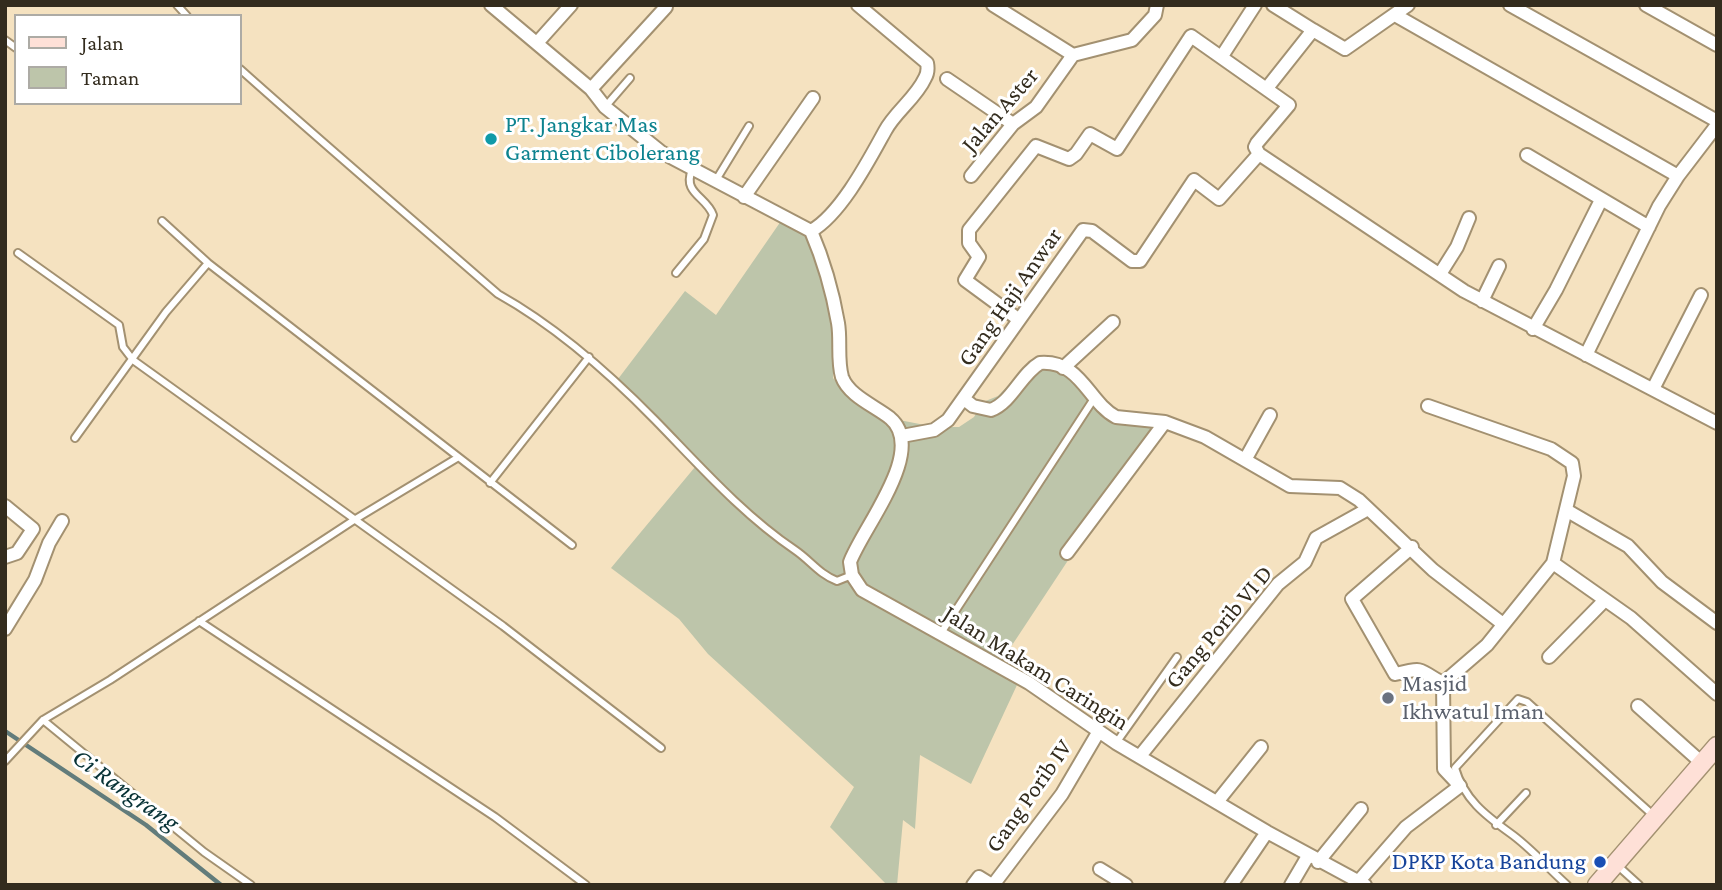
<!DOCTYPE html>
<style>
body{margin:0}
#map{position:relative;width:1722px;height:890px;overflow:hidden;background:#f5e2c0;font-family:"Crimson Pro",serif}
canvas{display:block}
.frame{position:absolute;inset:0;border:7px solid #332c1e;pointer-events:none}
.legend{position:absolute;left:14px;top:14px;width:228px;height:91px;box-sizing:border-box;background:#fff;border:2px solid #adaba5;margin:0;padding:9px 12px;list-style:none;font-size:21px;color:#332c1e}
.legend li{display:flex;align-items:center;gap:14px;height:35px}
.legend b{width:35px;border:2px solid #adaba5}
</style>
<div id="map">
<canvas width="1722" height="890"></canvas>
<div class="frame"></div>
<ul class="legend">
<li><b style="height:9px;background:#fee0d7"></b>Jalan</li>
<li><b style="height:19px;background:#bdc5aa"></b>Taman</li>
</ul>
</div>
<script>
const ctx = document.querySelector('canvas').getContext('2d');
ctx.lineJoin = 'round';
function paint(path, color) { ctx.fillStyle = color; ctx.fill(path, 'evenodd'); }
function stroke(path, color, width, dash) { ctx.strokeStyle = color; ctx.lineWidth = width; ctx.lineCap = dash ? 'butt' : 'round'; ctx.setLineDash(dash || []); ctx.stroke(path); }
function write(font, color, halo, rows, align = 'center') {
  ctx.font = font + ' "Crimson Pro",serif'; ctx.lineWidth = 6; ctx.setLineDash([]); ctx.textBaseline = 'middle'; ctx.strokeStyle = halo; ctx.fillStyle = color; for (const [text, x, y, turn = 0] of rows) {
    ctx.save(); ctx.translate(x, y); ctx.rotate((+turn || 0) * Math.PI / 180); ctx.textAlign = isNaN(turn) ? turn : align; if (halo) ctx.strokeText(text, 0, 0); ctx.fillText(text, 0, 0); ctx.restore();
  }
}
paint(new Path2D(`
 M781,221L808,232L834,325L833,378L849,398L889,418L935,427H959L974,417L983,402L998,396L1032,360H1038L1088,385L1105,417L1160,421L995,671L1017,685L971,784L920,755L915,829L903,820L897,885H887L830,827L854,787L708,654L679,619L611,568L700,461L618,379L685,291L716,315Z`), '#bdc5aa');
stroke(new Path2D(`
 M5,731L146,825L221,885`), '#627c7b', 4.5);
const service = new Path2D(`
 M177,5L187,16
 M5,40L16,48
 M240,69C325,145 412,219 498,294C557,327 608,372 655,420C700,466 742,514 795,550C811,561 819,574 837,581L852,575
 M605,107L630,78
 M716,180L749,126
 M162,221L208,263L572,545
 M18,253L119,325L123,347L133,360L503,626L661,748
 M676,273L704,239L713,215C707,197 682,193 692,170
 M75,438L166,312L208,263
 M490,483L589,357
 M199,621L495,817L586,885
 M941,633L1095,397
 M43,720L204,852L251,885
 M1116,743L1177,657
 M5,761L43,720L110,680L354,520L457,458
 M1496,825L1526,793
 M1617,865L1639,885
 M1567,885C1548,868 1530,847 1510,833C1485,815 1464,799 1455,768L1518,699L1527,702L1654,816`);
const minor = new Path2D(`
 M491,5L591,89L605,107L661,152L811,231C823,259 833,294 838,323C841,340 837,360 842,377C849,396 875,406 890,418C928,450 863,527 850,562L852,575L862,590L1029,683L1116,743L1267,832L1365,885
 M993,5L1073,55
 M1273,5L1313,30
 M1510,5L1717,121
 M1646,5L1717,45
 M1395,15L1678,176
 M537,43L571,5
 M1222,56L1255,5
 M947,79L1013,124
 M1267,88L1313,30L1345,49L1408,5
 M591,89L666,7
 M1527,155L1649,227
 M971,176L1013,124L1036,107L1073,55L1132,40L1155,15L1157,5
 M744,197L813,98
 M811,231C841,214 869,160 885,131C895,112 916,98 925,78C928,73 928,68 927,63L858,5
 M1440,274L1457,247L1469,218
 M1482,301L1499,266
 M1018,319L965,280L979,257L969,243V230L1036,146L1069,159L1076,154L1090,134L1117,149L1191,36L1289,105L1257,143L1255,147L1259,154L1464,291L1717,423
 M1533,329L1556,290L1601,200
 M1586,355L1659,206L1678,176L1717,125
 M1063,368L1113,322
 M1653,389L1701,295
 M964,399L973,406L991,410C1012,402 1021,374 1040,363C1081,360 1088,402 1116,417L1165,422L1205,437L1290,486L1340,488L1359,500L1433,570L1503,624
 M1428,406L1551,449L1572,463L1574,476L1553,563L1631,618L1717,694
 M902,436L934,430L948,420L1083,230L1092,231L1132,261H1140L1194,180L1219,199L1259,154
 M1245,460L1270,415
 M5,506L33,529L17,553L5,557
 M1566,510L1628,546L1662,582L1717,623
 M1412,547L1352,599L1395,674C1428,666 1416,670 1443,683
 M1067,553L1165,422
 M5,629L35,580L49,543L62,521
 M1549,657L1605,600
 M1638,706L1702,763
 M1140,756L1278,584L1305,562L1316,538L1368,509
 M1217,802L1261,747
 M1318,862L1361,809
 M1100,869L1126,885
 M1358,882L1406,827L1460,786L1444,769L1443,683L1487,645L1553,563
 M973,885L979,877L992,885
 M993,885L1062,794L1099,731
 M1231,885L1267,832
 M1291,885L1308,856`);
const secondary = new Path2D(`
 M1597,885L1717,746`);
stroke(service, '#a39171', 10);
stroke(minor, '#a39171', 16);
stroke(secondary, '#a39171', 21);
stroke(service, '#fff', 6);
stroke(minor, '#fff', 12);
stroke(secondary, '#fee0d7', 18);
for (const [x, y, r, color] of [
 [491,139,7,"#0f9aa8"],
 [1388,698,7,"#6b7280"],
 [1600,862,7,"#1a4fb4"]
]) { const dot = new Path2D(); dot.arc(x, y, r, 0, 2 * Math.PI); ctx.fillStyle = color; ctx.fill(dot); stroke(dot, '#fff', 2.5); }
write('24px', '#332c1e', '#fff', [
 ["Jalan Aster",1000,110,-49],
 ["Gang Haji Anwar",1010,297,-55],
 ["Gang Porib VI D",1219,627,-50],
 ["Jalan Makam Caringin",1036,668,32],
 ["Gang Porib IV",1029,796,-55]
]);
write('24px', '#0d838f', '#fff', [
 ["PT. Jangkar Mas",505,125],
 ["Garment Cibolerang",505,153]
], 'left');
write('24px', '#5b616d', '#fff', [
 ["Masjid",1402,684],
 ["Ikhwatul Iman",1402,712]
], 'left');
write('24px', '#164399', '#fff', [
 ["DPKP Kota Bandung",1586,862]
], 'right');
write('italic 26px', '#063135', '#fff', [
 ["Ci Rangrang",126,790,35]
]);
</script>
